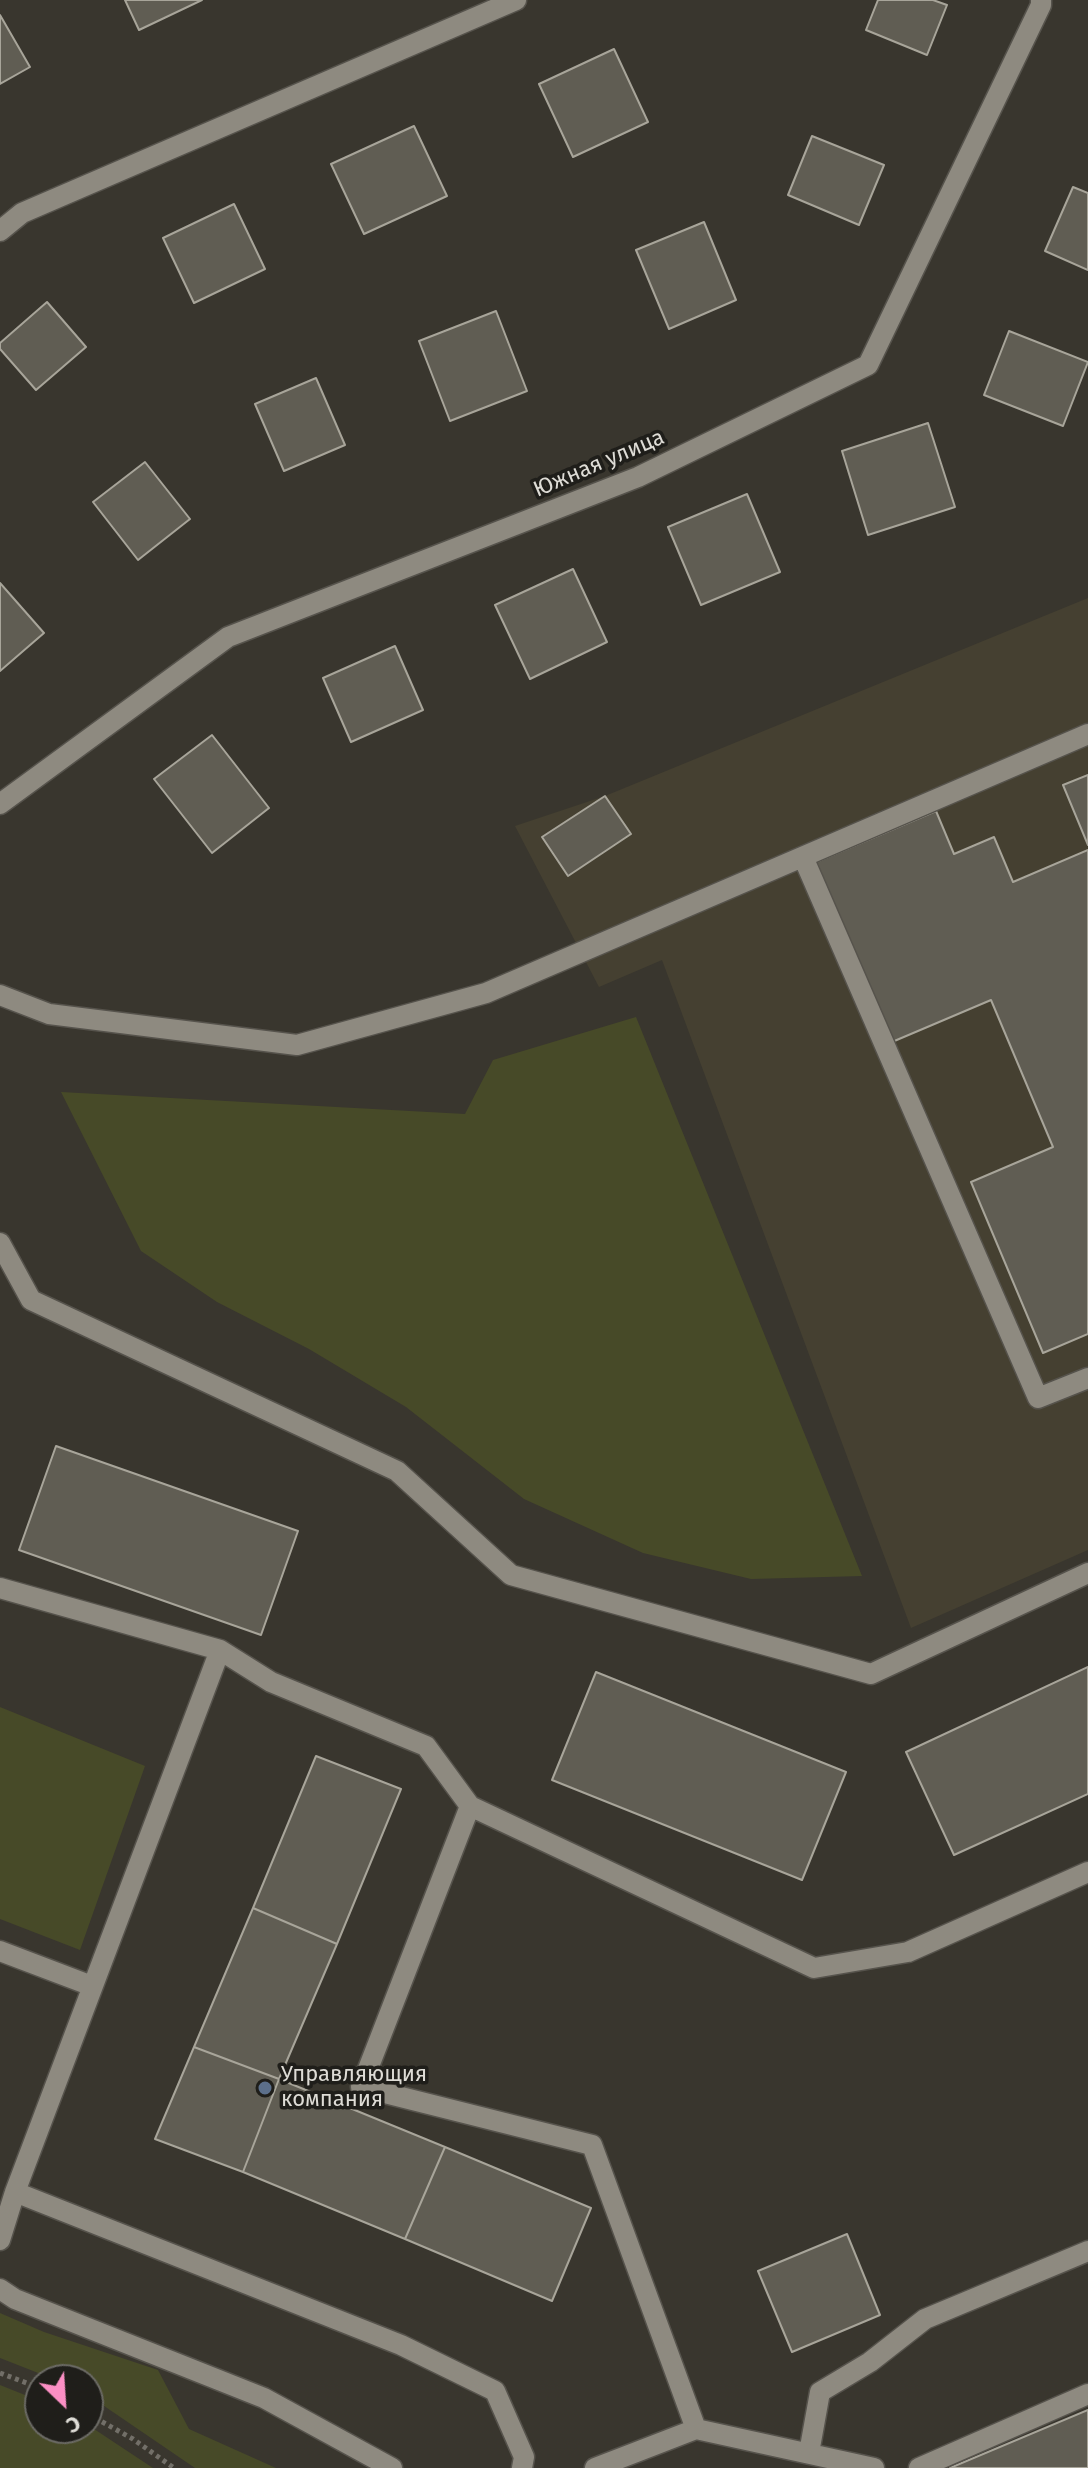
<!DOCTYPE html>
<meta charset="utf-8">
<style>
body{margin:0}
#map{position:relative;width:1088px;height:2468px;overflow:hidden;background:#39362e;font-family:"Fira Sans",sans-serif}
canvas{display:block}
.north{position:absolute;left:24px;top:2364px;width:80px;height:80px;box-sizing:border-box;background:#1f1e1a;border:2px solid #6b6a65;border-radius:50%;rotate:155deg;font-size:22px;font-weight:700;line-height:32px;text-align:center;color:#dedcd6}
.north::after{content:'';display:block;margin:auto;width:28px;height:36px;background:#fb8fc4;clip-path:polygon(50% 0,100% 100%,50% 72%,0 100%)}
</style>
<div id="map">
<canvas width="1088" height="2468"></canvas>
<div class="north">С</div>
</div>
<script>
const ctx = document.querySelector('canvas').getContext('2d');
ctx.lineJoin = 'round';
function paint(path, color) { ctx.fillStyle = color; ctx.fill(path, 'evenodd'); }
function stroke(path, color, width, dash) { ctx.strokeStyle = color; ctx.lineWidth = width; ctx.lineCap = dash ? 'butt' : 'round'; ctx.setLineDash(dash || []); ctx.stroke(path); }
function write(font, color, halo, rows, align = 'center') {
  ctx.font = font + ' "Fira Sans",sans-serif'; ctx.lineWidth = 7; ctx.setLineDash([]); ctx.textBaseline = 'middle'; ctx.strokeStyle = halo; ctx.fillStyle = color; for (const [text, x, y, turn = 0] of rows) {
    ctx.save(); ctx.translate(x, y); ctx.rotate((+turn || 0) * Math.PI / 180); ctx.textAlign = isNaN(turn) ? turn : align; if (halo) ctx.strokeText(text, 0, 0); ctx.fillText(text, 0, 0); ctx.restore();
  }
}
paint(new Path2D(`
 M1088,598V1550L911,1628L662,960L599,987L515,826L605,796Z`), '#454031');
paint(new Path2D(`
 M636,1017L862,1576L751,1579L643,1553L524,1499L406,1407L309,1349L217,1302L141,1251L61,1092L465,1114L493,1060Z
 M0,1707L145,1766L80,1950L0,1919Z
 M0,2313L44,2332L158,2370L189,2429L276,2468H195L88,2395V2380H56L0,2358Z
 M0,2385L40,2401V2428H88V2425L153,2468H0Z`), '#474a28');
const building = new Path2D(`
 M125,0H202L139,30Z
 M878,0H933L947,5L927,55L866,30Z
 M0,15L30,67L0,84Z
 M614,49L648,122L573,157L539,84Z
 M414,126L447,196L364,234L331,164Z
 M812,136L884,165L859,225L788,195Z
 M1073,187L1088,193V270L1045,251Z
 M234,204L265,269L194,303L163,238Z
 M704,222L736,300L669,329L636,250Z
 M47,302L86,347L36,390L0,349V343Z
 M496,311L527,391L450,421L419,341Z
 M1009,331L1088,362L1063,426L984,395Z
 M316,378L345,445L284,471L255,404Z
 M928,423L955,507L868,535L842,451Z
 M145,462L190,519L138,560L93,502Z
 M747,494L780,572L701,605L668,527Z
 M573,569L607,642L530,679L495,605Z
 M0,583L44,633L0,671Z
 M395,646L423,710L351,742L323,678Z
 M212,735L269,808L212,853L154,779Z
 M1088,775V845L1063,785Z
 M605,796L631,834L568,876L542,837Z
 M936,811L954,854L994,837L1013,882L1088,850V1334L1043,1353L971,1182L1053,1147L991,1000L892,1042L816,862Z
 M56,1446L298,1531L261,1635L19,1550Z
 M1088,1667V1794L954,1855L906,1752Z
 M596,1672L846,1772L802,1880L552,1780Z
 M316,1756L401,1789L337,1944L253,1908Z
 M253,1908L337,1944L279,2079L194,2047Z
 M194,2047L279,2079L243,2172L155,2139Z
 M279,2079L445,2147L405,2239L243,2172Z
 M445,2147L591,2208L552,2301L405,2239Z
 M847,2234L880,2315L792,2352L758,2271Z
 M1088,2410V2468H950Z`);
paint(building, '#605d53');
stroke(building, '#a8a59a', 2);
const minor = new Path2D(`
 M0,231L22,213L516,0
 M0,804L228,637L638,477L868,365L1041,5V0
 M803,857L1038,1398L1088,1378
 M0,995L49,1014L297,1045L486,993L1088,734
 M0,1243L31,1300L397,1471L511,1575L871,1674L1088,1573
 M0,1588L220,1650L271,1682L426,1746L470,1806
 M0,1951L92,1986
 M15,2192L401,2345L495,2391L524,2457L522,2468
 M0,2240L15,2192L220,1650
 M0,2289L15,2299L264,2398L392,2468
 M696,2429L592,2145L361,2087L470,1806L814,1968L908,1952L1088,1872
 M809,2453L820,2392L870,2362L925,2319L1088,2251
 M595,2468L696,2429L874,2468
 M919,2468L1088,2394`);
stroke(minor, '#56534c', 23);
stroke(new Path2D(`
 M0,2373L40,2388
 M88,2414L133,2439L174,2468`), '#726f68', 5, [4, 4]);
stroke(minor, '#8e8a80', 20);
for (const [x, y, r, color] of [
 [265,2088,8,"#5c6f8a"]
]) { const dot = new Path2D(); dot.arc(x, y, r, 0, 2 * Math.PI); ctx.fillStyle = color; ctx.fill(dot); stroke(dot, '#1f1e1a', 3); }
write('22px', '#dedcd6', '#1f1e1a', [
 ["Южная улица",599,464,-23]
]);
write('22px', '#dedcd6', '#1f1e1a', [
 ["Управляющия",281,2075],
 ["компания",281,2100]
], 'left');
</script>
